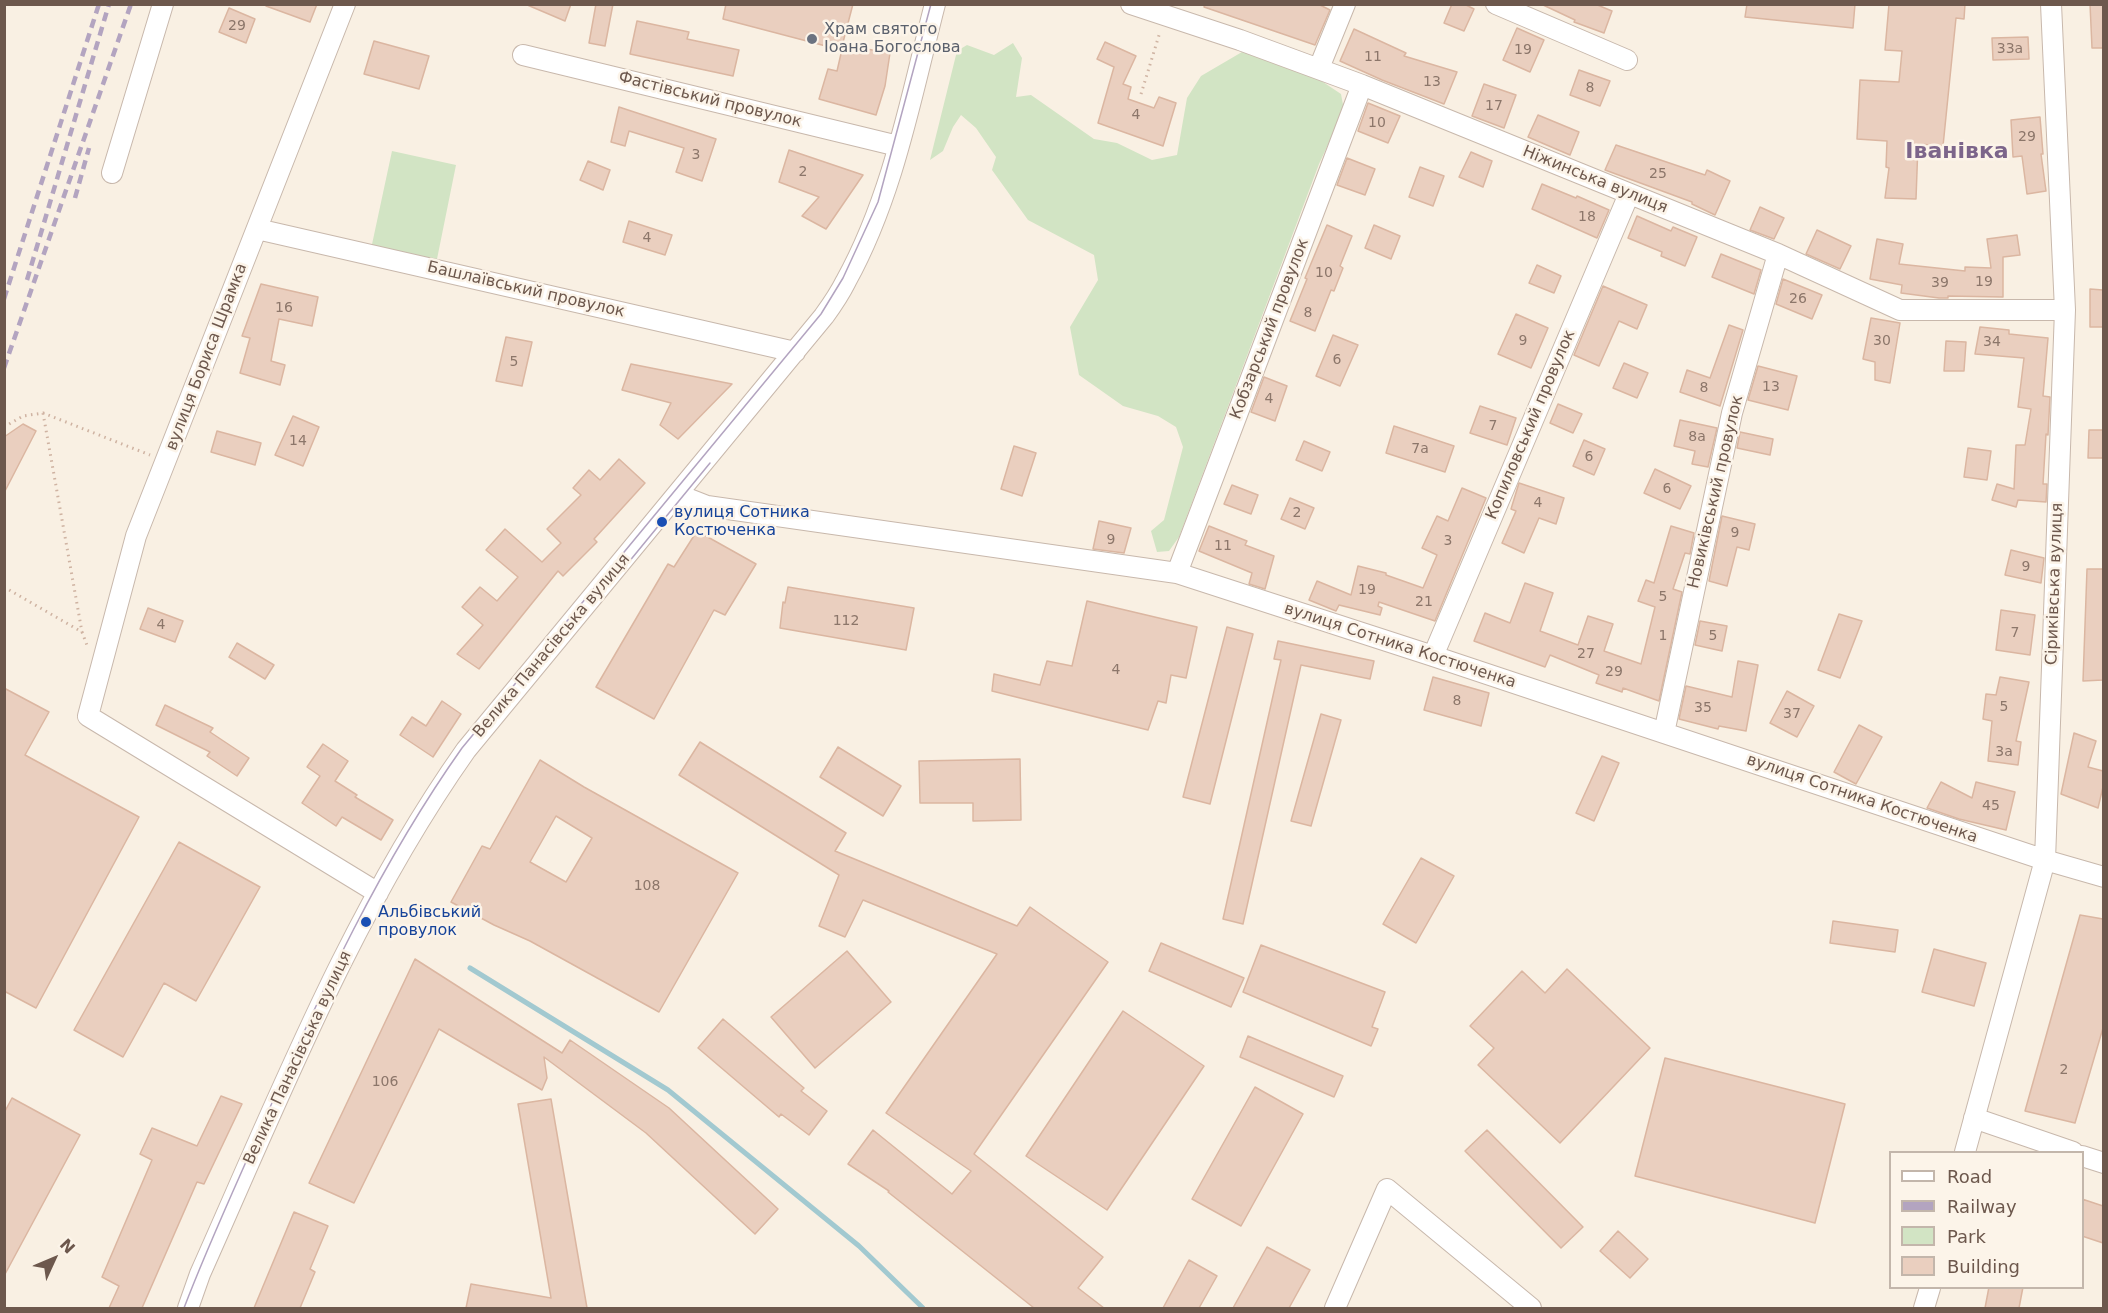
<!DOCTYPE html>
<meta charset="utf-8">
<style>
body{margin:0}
#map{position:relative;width:2108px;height:1313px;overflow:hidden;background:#f9f0e3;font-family:"DejaVu Sans",sans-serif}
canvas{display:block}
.frame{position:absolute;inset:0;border:6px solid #6d584d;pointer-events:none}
.legend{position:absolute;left:1889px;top:1151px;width:195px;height:138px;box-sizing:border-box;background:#fcf4e9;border:2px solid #c3b6ab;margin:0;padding:8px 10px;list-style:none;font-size:18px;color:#6d584d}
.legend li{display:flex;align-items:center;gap:12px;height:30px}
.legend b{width:30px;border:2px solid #c3b6ab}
.north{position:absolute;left:24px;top:1229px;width:60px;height:60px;-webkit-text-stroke:4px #fcf4e9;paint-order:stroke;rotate:46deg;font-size:16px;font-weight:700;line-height:24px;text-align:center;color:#6d584d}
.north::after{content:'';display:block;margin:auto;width:21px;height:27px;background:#6d584d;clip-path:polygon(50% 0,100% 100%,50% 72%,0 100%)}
</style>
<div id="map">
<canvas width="2108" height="1313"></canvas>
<div class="frame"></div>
<ul class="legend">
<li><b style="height:8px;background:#fff"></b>Road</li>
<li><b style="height:8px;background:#b3a4c0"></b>Railway</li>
<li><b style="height:16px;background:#d2e4c4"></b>Park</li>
<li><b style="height:16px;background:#eacfbf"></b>Building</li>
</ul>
<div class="north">N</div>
</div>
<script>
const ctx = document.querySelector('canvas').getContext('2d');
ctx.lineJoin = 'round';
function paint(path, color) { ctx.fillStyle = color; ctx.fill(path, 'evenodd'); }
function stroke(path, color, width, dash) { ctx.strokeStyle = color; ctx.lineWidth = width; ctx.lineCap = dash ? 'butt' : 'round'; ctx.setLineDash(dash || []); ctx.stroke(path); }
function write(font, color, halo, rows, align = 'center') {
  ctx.font = font + ' "DejaVu Sans",sans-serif'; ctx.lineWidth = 5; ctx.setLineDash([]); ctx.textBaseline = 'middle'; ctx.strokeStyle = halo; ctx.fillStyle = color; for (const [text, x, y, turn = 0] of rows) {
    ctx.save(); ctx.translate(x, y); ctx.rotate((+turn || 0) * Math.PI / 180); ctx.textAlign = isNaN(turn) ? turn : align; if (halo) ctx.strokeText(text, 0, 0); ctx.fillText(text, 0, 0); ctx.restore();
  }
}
paint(new Path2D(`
 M1013,43L1022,58L1016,97L1031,95L1094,139L1117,143L1152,160L1177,155L1187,98L1201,76L1242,52L1268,57L1317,78L1341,94L1344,110L1319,164L1179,537L1169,551L1157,552L1151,531L1164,520L1183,447L1176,427L1158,416L1123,406L1079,375L1070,327L1098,280L1094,255L1028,220L992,170L996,157L976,128L961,115L953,127L943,151L930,160L957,51L967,45L994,55Z
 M392,151L456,165L436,264L371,249Z`), '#d2e4c4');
stroke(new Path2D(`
 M470,968L668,1090L859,1246L923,1308`), '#a2c9d0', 5);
const building = new Path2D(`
 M266,4H317L310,22L266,6Z
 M525,4H571L565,21Z
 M596,4H613L605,46L589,43Z
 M726,4H853L841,50L723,19Z
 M1205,4H1318L1330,10L1315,45L1204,7Z
 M1452,4H1464L1474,9L1464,31L1444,23Z
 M1541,4H1595L1612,11L1604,33L1574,22L1575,20Z
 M1747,4H1855L1853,28L1745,17Z
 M1889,4H1965L1964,19L1956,18L1943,146L1918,144L1916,199L1885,198L1889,168L1886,167L1887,141L1857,139L1860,80L1899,82L1902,51L1885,50Z
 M2090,4H2103V48H2092Z
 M229,8L255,19L246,43L219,32Z
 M637,21L689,32L687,39L739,50L733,76L630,54Z
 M1517,28L1544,40L1530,72L1503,60Z
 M1354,29L1406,53L1404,56L1457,72L1444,104L1382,80L1340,61Z
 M2028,37L2029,59L1993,60L1992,38Z
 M374,41L429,56L419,89L364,74Z
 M1105,42L1136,56L1123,84L1131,87L1128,99L1154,108L1159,97L1176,103L1163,146L1098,123L1114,67L1097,59Z
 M843,45L890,53L885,86L876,115L819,99L828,69L837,71Z
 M1579,70L1610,81L1600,106L1570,95Z
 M1484,84L1516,95L1504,128L1472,116Z
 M1368,103L1400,116L1388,143L1358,131Z
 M619,107L716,139L702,181L676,172L684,148L629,131L625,146L611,142Z
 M1538,115L1579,132L1570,155L1528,137Z
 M2040,117L2043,154H2041L2046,191L2027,194L2022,156L2013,157L2011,120Z
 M1616,145L1705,175L1707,170L1730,181L1715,215L1692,204V202L1605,170Z
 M789,150L863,175L826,229L802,216L819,197L779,182Z
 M1471,152L1492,161L1483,187L1459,177Z
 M1347,158L1375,169L1365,195L1337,185Z
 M588,161L610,170L603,190L580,180Z
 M1420,167L1444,176L1433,206L1409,197Z
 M1542,184L1576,198L1577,196L1609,210L1597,238L1532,209Z
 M1760,207L1784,218L1774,239L1750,230Z
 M1637,216L1671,231L1673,227L1697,237L1685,266L1661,256L1662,252L1628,238Z
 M629,221L672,235L665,255L623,242Z
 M1327,225L1352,236L1340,266L1343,268L1334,291L1331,290L1315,331L1290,321L1307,279L1305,278Z
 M1374,225L1400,236L1391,259L1365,248Z
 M1817,230L1851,246L1840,269L1806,254Z
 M2017,235L2020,255L2003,257V297L1948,296V298H1939L1901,293L1902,285L1870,279L1877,239L1903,244L1899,264L1965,271V267L1991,268L1987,239Z
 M1721,254L1761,270L1754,294L1712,277Z
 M1537,265L1561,276L1554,293L1529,283Z
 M1783,279L1822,295L1812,319L1776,304Z
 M261,284L318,297L312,326L279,319L271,361L285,365L280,385L240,373L250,338L242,336Z
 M1603,286L1647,305L1637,329L1619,321L1599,366L1574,355Z
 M2090,289L2103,290V327H2090Z
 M1516,314L1548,328L1531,368L1498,354Z
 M1871,318L1900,323L1890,383L1875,380V362L1863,359Z
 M1729,325L1743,330L1720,406L1680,392L1687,370L1710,378Z
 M1980,327L2009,330V334L2048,338L2043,396L2050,397L2048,435L2046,434L2043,484H2047L2046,502L2018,500L2016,507L1992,500L1997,484L2014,489L2016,445H2025L2031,409L2018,407L2024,358L1975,354Z
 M1333,335L1358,345L1340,386L1316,376Z
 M506,337L532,342L522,386L496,381Z
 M1946,341L1966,342L1964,371H1944Z
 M1624,363L1648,373L1637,398L1613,388Z
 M631,364L732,384L678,439L660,425L671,403L622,390Z
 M1758,366L1797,376L1788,410L1748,400Z
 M1264,377L1287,386L1275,421L1251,412Z
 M1558,404L1582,414L1573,433L1550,423Z
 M1480,406L1516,418L1507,445L1470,433Z
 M293,416L319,427L303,466L275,455Z
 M1680,420L1717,428L1708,467L1692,464L1695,451L1674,446Z
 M23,424L36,431L4,493V437Z
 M1394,426L1454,446L1445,472L1386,453Z
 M2089,430H2103V458H2088Z
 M217,431L261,443L255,465L211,452Z
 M1740,432L1773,439L1770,455L1737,448Z
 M1584,440L1605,449L1594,475L1573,466Z
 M1304,441L1330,452L1322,471L1296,460Z
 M1014,446L1036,453L1022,496L1001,489Z
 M1968,448L1991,451L1987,480L1964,477Z
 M619,459L645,483L594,539L597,542L563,576L558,571L479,669L457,654L483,625L462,607L480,587L497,601L518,577L486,550L505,529L542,562L561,543L547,529L581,495L573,488L589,470L600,480Z
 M1655,469L1691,486L1680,509L1644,493Z
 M1519,483L1564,498L1556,524L1539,518L1524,553L1502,543L1516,511L1511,509Z
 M1232,485L1258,495L1251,514L1224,504Z
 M1462,488L1486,498L1435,621L1379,602L1378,606L1382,608L1380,615L1339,605L1336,611L1309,600L1317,581L1351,595L1358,566L1386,573V575L1423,588L1437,555L1422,548L1437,516L1448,521Z
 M1290,498L1314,508L1305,529L1281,519Z
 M1722,516L1755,524L1749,550L1737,547L1727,586L1709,581Z
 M1099,521L1131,528L1124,553L1093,549Z
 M1209,526L1247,541L1245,545L1274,556L1265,589L1249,584L1252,573L1199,551Z
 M1671,526L1694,533L1690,554L1685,553L1673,589L1682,592L1659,701L1623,688L1622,692L1596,683L1599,675L1550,655L1545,667L1474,641L1485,613L1510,623L1525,583L1553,593L1540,631L1578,645L1588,616L1613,624L1604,651L1641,664L1655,607L1638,601L1646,580L1654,583Z
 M697,531L756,564L725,615L714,610L654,719L596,687L668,564L674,567Z
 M2011,550L2044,558L2041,583L2005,575Z
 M2087,569H2103V680L2083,681Z
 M788,587L914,608L906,650L780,628L783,602L785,603Z
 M1087,601L1197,627L1186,678L1171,675L1166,703L1158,701L1148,730L992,691L994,674L1040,685L1047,661L1072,666Z
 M148,608L183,621L175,642L140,629Z
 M2001,610L2035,615L2030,655L1996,650Z
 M1839,614L1862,621L1840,678L1818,670Z
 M1700,621L1727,626L1722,651L1695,645Z
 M1227,627L1253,634L1210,804L1183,797Z
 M1278,641L1374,661L1370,679L1301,665L1243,924L1223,919L1281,660L1274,659Z
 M237,643L274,665L265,679L229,657Z
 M1738,661L1758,665L1746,731L1719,726L1718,729L1679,719L1686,686L1732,697Z
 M1433,677L1489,693L1481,726L1424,710Z
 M2000,677L2029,682L2016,741L2021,742L2018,765L1988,761L1992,721L1983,719L1986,694L1996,695Z
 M4,688L49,712L25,755L139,817L36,1008L4,991Z
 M1787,691L1814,706L1797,737L1770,723Z
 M442,701L461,714L433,757L400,735L412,717L426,726Z
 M165,705L213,728L210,732L249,758L237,776L207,756L210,752L156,725Z
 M1321,714L1341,720L1311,826L1291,821Z
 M1859,725L1882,737L1856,784L1834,772Z
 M2074,733L2096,741L2088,767L2103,771V787L2098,808L2061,794Z
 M700,742L846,833L835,851L1017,926L1030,907L1108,962L974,1154L1103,1257L1078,1288L1104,1308H1034L888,1192L889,1191L848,1164L873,1130L952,1194L971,1171L886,1113L997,954L863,900L845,937L819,926L839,875L679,775Z
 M323,744L348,761L335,781L357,795L355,797L393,820L381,840L342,817L336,826L302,803L320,776L307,767Z
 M838,747L901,786L883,816L820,777Z
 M1602,756L1619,763L1594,821L1576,813Z
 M1020,759L1021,820L973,821V803H920L919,761Z
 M540,760L584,787L738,873L659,1012L530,941L494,925L451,902L482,846L490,849ZM556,816L592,838L566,882L530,862Z
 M1941,782L1972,798L1976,782L2015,792L2006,830L1959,819L1927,808Z
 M179,842L260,887L196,1001L164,983L123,1057L74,1030Z
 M1421,858L1454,876L1416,943L1383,924Z
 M2080,915L2103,919V1028L2075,1123L2025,1111Z
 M1833,921L1898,930L1895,952L1830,943Z
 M1161,943L1244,978L1231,1007L1149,971Z
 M1261,945L1385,992L1372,1027L1378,1029L1371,1046L1243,992Z
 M1934,949L1986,963L1974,1006L1922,992Z
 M847,951L891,1002L815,1068L771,1017Z
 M415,959L562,1053L570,1040L669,1108L778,1209L755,1234L646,1133L544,1057L547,1078L542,1090L439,1029L354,1203L309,1183Z
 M1567,969L1650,1048L1560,1143L1478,1065L1494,1048L1470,1026L1522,971L1545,993Z
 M1123,1011L1204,1066L1107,1210L1026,1156Z
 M723,1019L804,1088L801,1091L827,1111L809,1135L781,1114L779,1117L698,1048Z
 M1248,1036L1343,1076L1334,1097L1240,1057Z
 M1665,1058L1845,1104L1815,1223L1635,1176Z
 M1255,1087L1303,1114L1241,1226L1192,1199Z
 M221,1096L242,1104L204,1184L197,1182L142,1308H109L119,1286L102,1277L152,1160L140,1154L152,1128L197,1146Z
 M12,1098L80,1135L4,1276V1113Z
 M551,1099L587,1308H466L471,1284L551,1298L518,1104Z
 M1487,1130L1583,1227L1561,1248L1465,1151Z
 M2082,1199L2103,1206V1243L2082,1236Z
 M294,1212L328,1226L310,1269L315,1272L300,1308H254Z
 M1618,1231L1648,1259L1630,1278L1600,1251Z
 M1267,1247L1310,1270L1289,1308H1233Z
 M1189,1260L1217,1276L1199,1308H1163Z
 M1989,1287H2023L2019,1308H1985Z`);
paint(building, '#eacfbf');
stroke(building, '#dbb6a1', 1.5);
const minor = new Path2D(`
 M345,4L136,536L88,716L378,893
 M1131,4L1240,40L1362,85L1778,254L1900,310H2065
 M1496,4L1627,60
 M523,55L898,146
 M1319,68L1345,4
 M112,173L163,4
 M257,229L795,352
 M679,495L707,506L1177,573L1433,656L2045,860L2104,877
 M1177,573L1362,85
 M1433,656L1629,194
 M1664,733L1732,413L1778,254
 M1974,1118L2073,1152
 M1965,1152L2045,860L2065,310L2051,4
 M2082,1156L2104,1163
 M188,1308L200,1274C280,1095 353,910 466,750L824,316C832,305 840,293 846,281C893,196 911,97 935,4
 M1335,1308L1387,1189L1531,1308
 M1924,1308L1930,1288`);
stroke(minor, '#c8b8ac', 22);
stroke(new Path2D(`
 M1141,94L1160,32
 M43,413L82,632
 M4,427L23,416L43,413L150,455
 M4,587L82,632L88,648`), '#cfb3a2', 3, [1.5, 4.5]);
stroke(minor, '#fff', 20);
stroke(new Path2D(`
 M628,563L710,463
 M184,1308C208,1245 237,1183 264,1121C321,991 380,864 462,748L821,314L843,278L878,202L931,4`), '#b3a4c0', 1.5);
stroke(new Path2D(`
 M75,198L89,148
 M27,280L109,4
 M4,299L99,4
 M4,368L131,4`), '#b3a4c0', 4.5, [9, 6]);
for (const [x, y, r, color] of [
 [812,39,6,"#6b7280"],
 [662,522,6,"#1a4fb4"],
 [366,922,6,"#1a4fb4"]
]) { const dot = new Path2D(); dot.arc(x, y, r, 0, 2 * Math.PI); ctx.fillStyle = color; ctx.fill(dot); stroke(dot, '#fcf4e9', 2); }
write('14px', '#8c766a', null, [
 ["29",237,26],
 ["33а",2010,49],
 ["19",1523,50],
 ["11",1373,57],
 ["13",1432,82],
 ["8",1590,88],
 ["17",1494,106],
 ["4",1136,115],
 ["10",1377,123],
 ["29",2027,137],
 ["3",696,155],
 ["2",803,172],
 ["25",1658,174],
 ["18",1587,217],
 ["4",647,238],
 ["10",1324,273],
 ["19",1984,282],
 ["39",1940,283],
 ["26",1798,299],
 ["16",284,308],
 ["8",1308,313],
 ["9",1523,341],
 ["30",1882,341],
 ["34",1992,342],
 ["6",1337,360],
 ["5",514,362],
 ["13",1771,387],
 ["8",1704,388],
 ["4",1269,399],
 ["7",1493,426],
 ["8а",1697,437],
 ["14",298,441],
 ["7а",1420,449],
 ["6",1589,457],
 ["6",1667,489],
 ["4",1538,503],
 ["2",1297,513],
 ["9",1735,533],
 ["9",1111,540],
 ["3",1448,541],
 ["11",1223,546],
 ["9",2026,567],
 ["19",1367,590],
 ["5",1663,597],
 ["21",1424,602],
 ["112",846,621],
 ["4",161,625],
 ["7",2015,633],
 ["1",1663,636],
 ["5",1713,636],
 ["27",1586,654],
 ["4",1116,670],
 ["29",1614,672],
 ["8",1457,701],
 ["5",2004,707],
 ["35",1703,708],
 ["37",1792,714],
 ["3а",2004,752],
 ["45",1991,806],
 ["108",647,886],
 ["2",2064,1070],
 ["106",385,1082]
]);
write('16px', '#5b616d', '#fcf4e9', [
 ["Храм святого",824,30],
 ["Іоана Богослова",824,48]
], 'left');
write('16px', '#6d584d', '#fcf4e9', [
 ["Фастівський провулок",710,100,14],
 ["Ніжинська вулиця",1595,180,22],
 ["Башлаївський провулок",526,290,13],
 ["Кобзарський провулок",1270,329,-69],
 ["вулиця Бориса Шрамка",207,357,-69],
 ["Копиловський провулок",1531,425,-67],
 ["Новиківський провулок",1716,492,-77],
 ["Сіриківська вулиця",2055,584,-88],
 ["Велика Панасівська вулиця",552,646,-50],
 ["вулиця Сотника Костюченка",1400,646,18],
 ["вулиця Сотника Костюченка",1862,799,19],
 ["Велика Панасівська вулиця",298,1058,-65]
]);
write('16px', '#164399', '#fcf4e9', [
 ["вулиця Сотника",674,513],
 ["Костюченка",674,531],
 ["Альбівський",378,913],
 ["провулок",378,931]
], 'left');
write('bold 22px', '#7c658a', '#fcf4e9', [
 ["Іванівка",1957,152]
]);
</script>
